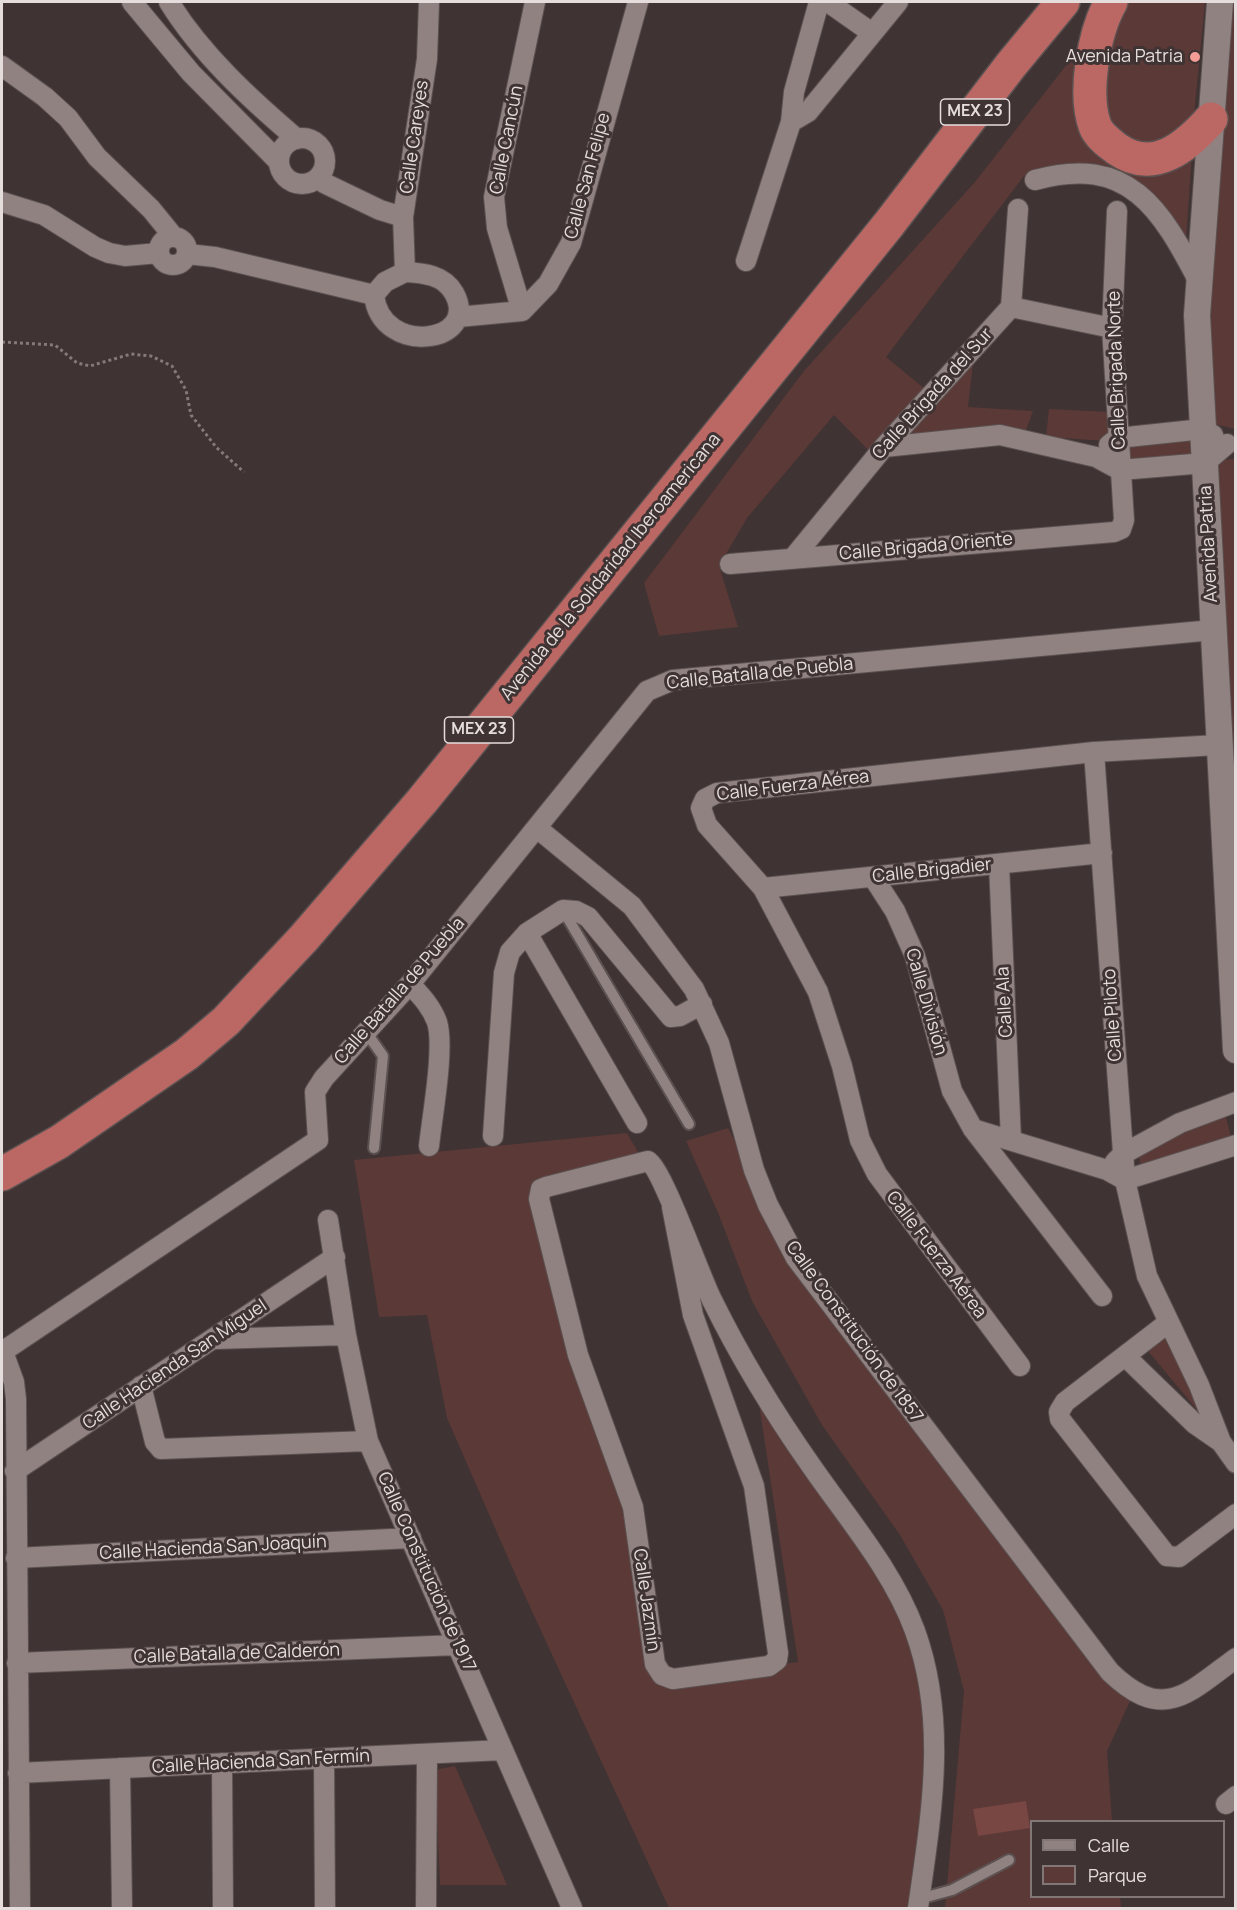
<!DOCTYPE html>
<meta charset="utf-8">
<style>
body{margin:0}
#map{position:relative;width:1237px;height:1910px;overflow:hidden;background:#3f3333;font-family:Manrope,sans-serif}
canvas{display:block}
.frame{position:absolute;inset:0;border:3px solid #e5dddc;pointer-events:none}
.legend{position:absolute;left:1030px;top:1820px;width:195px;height:78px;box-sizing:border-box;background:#3f3333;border:2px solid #817777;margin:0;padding:8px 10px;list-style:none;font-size:18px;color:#e5dddc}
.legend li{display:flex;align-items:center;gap:12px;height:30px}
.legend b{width:30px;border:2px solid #817777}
</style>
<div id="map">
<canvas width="1237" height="1910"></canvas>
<div class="frame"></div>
<ul class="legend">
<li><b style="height:8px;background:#908281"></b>Calle</li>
<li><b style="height:16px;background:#5b3937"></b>Parque</li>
</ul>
</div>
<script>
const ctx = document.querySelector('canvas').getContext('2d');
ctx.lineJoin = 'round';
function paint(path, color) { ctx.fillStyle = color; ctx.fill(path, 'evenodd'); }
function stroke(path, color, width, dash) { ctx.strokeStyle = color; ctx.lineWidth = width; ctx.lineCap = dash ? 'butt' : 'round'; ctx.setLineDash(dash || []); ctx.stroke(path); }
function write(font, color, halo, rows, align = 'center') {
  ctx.font = font + ' Manrope,sans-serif'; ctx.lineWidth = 6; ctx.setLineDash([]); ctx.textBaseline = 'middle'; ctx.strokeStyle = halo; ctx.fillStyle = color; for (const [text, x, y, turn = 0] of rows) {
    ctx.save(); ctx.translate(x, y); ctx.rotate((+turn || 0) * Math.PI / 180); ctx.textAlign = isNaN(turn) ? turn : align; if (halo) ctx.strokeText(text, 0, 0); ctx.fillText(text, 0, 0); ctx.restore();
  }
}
paint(new Path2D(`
 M1117,2H1205L1194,115L1164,146H1132L1098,108Z
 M1227,2H1235V429L1211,423L1205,320Z
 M1075,54L1080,118L1091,152L1139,172L1167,174L1192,153L1186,240L1154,196L1063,167L1024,176L886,357L925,389L872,454L834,415L747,518L719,566L738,627L659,636L644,583L804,371L975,182Z
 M973,363L968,407L1033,411L1025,433L906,437Z
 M1049,409L1110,412L1107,441L1046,437Z
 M1203,429L1204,460L1120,470L1118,438Z
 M1235,459V911L1216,460Z
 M1225,1114L1231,1137L1141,1166L1137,1150L1167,1142L1183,1129Z
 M728,1128L796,1258L1130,1701L1107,1751L1112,1821L1032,1822V1896L1120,1897L1121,1908H945L964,1691L943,1610L900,1535L822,1425L752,1301L719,1215L686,1141Z
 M627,1133L643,1161L542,1189L578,1355L633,1507L658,1670L674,1679L798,1662L756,1384L890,1579L930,1692L921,1908H669L519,1583L447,1418L427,1315L379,1317L354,1160Z
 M1166,1336L1203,1417L1148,1351Z
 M455,1766L507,1885H440L435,1770Z`), '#5b3937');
paint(new Path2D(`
 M1026,1801L1030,1828L978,1836L973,1809Z`), '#784643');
const service = new Path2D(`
 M563,910L689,1124
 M366,1032L383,1056L374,1148
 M919,1899L952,1890L1009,1860`);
const minor = new Path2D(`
 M132,2L191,73L279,162
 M169,2C201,54 250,99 297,139
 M828,2L872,33
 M2,66L45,97L68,118L97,157L151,209L173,236
 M791,122L808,112L898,2
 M279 161a23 23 0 1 1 46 0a23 23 0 1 1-46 0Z
 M321,176L324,183L380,210L403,217
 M1035,180C1129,154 1161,209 1199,282
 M2,202L44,215L95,247L109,253L125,256L159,253
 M159 251a14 14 0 1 1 28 0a14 14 0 1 1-28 0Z
 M187,254L215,257L374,295
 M746,261L791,122L794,92L819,2
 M405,272L403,217L427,59L429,2
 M405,272C424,273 444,275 454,293C482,343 381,358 374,295L385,282Z
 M1011,307L1112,328
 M522,311L497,228L494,197L535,2
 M458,317L522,311L548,284L571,243L638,2
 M1109,445L1118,438L1203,429L1213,435
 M884,447L1000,435L1096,457L1120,470L1205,463L1227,444
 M793,558L884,447L1011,307L1018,209
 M730,564L1114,532L1121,529L1124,520L1112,328L1117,211
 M1094,752L1125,1180L1147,1276L1199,1385L1221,1442L1236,1463
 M537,828L632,906L694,989L719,1043L754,1170L768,1205L796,1258L1110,1672C1163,1723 1187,1694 1236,1658
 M999,864L1011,1140
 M873,877L895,911L915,956L952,1091L973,1129L1102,1296
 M763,888L1102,853
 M527,933L637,1123
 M410,984C421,996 431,1006 437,1022C445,1047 432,1117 429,1146
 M973,1129L1107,1170L1125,1180L1236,1145
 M493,1136L504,973L510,952L527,933L563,910L576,911L588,917L671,1017L680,1016L702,1004
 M1115,1162L1123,1154L1180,1123L1236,1102
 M672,1207L693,1315L754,1486L778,1653L777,1660L769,1666L673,1679L662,1675L655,1664L633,1507L578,1355L539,1199L541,1189L546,1187L648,1161C662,1168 701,1279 712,1300C741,1359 774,1413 812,1467C848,1519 893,1571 915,1631C948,1722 931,1816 918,1908
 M328,1220L346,1335L368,1441L572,1908
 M1169,1322L1065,1402L1059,1412L1060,1419L1167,1556L1179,1557L1236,1514
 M215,1339L346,1335
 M2,1349L14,1382L16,1399L20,1908
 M2,1352L318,1140L315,1092L324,1078L410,984L647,691L673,680L1213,630
 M1125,1356L1195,1424L1221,1442
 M1020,1366L877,1174L860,1140L842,1066L818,992L763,888L707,825L701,808L705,799L717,793L1094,752L1218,745
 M141,1386L155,1442L161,1449L368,1441
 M15,1471L335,1257
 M16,1558L411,1538
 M17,1663L457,1645
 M324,1759L325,1908
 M222,1763L223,1908
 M120,1768L122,1908
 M18,1773L503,1750
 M1226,1804L1236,1796
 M426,1908L427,1754`);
const tertiary = new Path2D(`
 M1220,2L1197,315L1236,1050`);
const trunk = new Path2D(`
 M1111,2C1094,32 1083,93 1095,126C1099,136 1109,143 1117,149C1154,175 1187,146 1211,119
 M2,1174L59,1142L187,1054L226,1021L303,939L422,801L889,224L1011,65L1063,2`);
stroke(service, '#5b5150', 14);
stroke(minor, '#5b5150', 22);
stroke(tertiary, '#5b5150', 28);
stroke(trunk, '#5b5150', 36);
stroke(new Path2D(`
 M2,342L55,345L77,363L90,366L131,354L151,356L172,366L186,390L191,415L216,447L244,472`), '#847a79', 3, [3, 3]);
stroke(service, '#908281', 10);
stroke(minor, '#908281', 20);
stroke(tertiary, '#908281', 26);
stroke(trunk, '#bb6865', 33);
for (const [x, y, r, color] of [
 [1195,57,6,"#f59c96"]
]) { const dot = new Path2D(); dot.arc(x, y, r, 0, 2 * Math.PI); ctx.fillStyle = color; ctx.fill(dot); stroke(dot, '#3f3333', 2); }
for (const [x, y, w] of [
 [975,112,69],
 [479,730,69]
]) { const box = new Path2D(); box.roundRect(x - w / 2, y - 13, w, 26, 4.5); ctx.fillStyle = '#3f3333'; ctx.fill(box); stroke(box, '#e5dddc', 1.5); }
write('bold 16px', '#e5dddc', null, [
 ["MEX 23",975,112],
 ["MEX 23",479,730]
]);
write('18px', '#e5dddc', '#3f3333', [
 ["Avenida Patria",1183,57]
], 'right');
write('18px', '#e5dddc', '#3f3333', [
 ["Calle Careyes",415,137,-82],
 ["Calle Cancún",507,140,-79],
 ["Calle San Felipe",588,176,-75],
 ["Calle Brigada Norte",1117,370,-92],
 ["Calle Brigada del Sur",933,394,-48],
 ["Avenida Patria",1209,544,-93],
 ["Calle Brigada Oriente",926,547,-5],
 ["Avenida de la Solidaridad Iberoamericana",611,567,-51],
 ["Calle Batalla de Puebla",760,674,-6],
 ["Calle Fuerza Aérea",793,786,-7],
 ["Calle Brigadier",932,871,-6],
 ["Calle Batalla de Puebla",400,991,-49],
 ["Calle División",926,1002,74],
 ["Calle Ala",1005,1002,-93],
 ["Calle Piloto",1113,1015,-94],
 ["Calle Fuerza Aérea",936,1255,53],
 ["Calle Constitución de 1857",854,1332,54],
 ["Calle Hacienda San Miguel",175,1365,-34],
 ["Calle Hacienda San Joaquín",213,1548,-3],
 ["Calle Constitución de 1917",426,1572,66],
 ["Calle Jazmín",646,1600,82],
 ["Calle Batalla de Calderón",237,1654,-2],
 ["Calle Hacienda San Fermín",261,1762,-3]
]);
</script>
